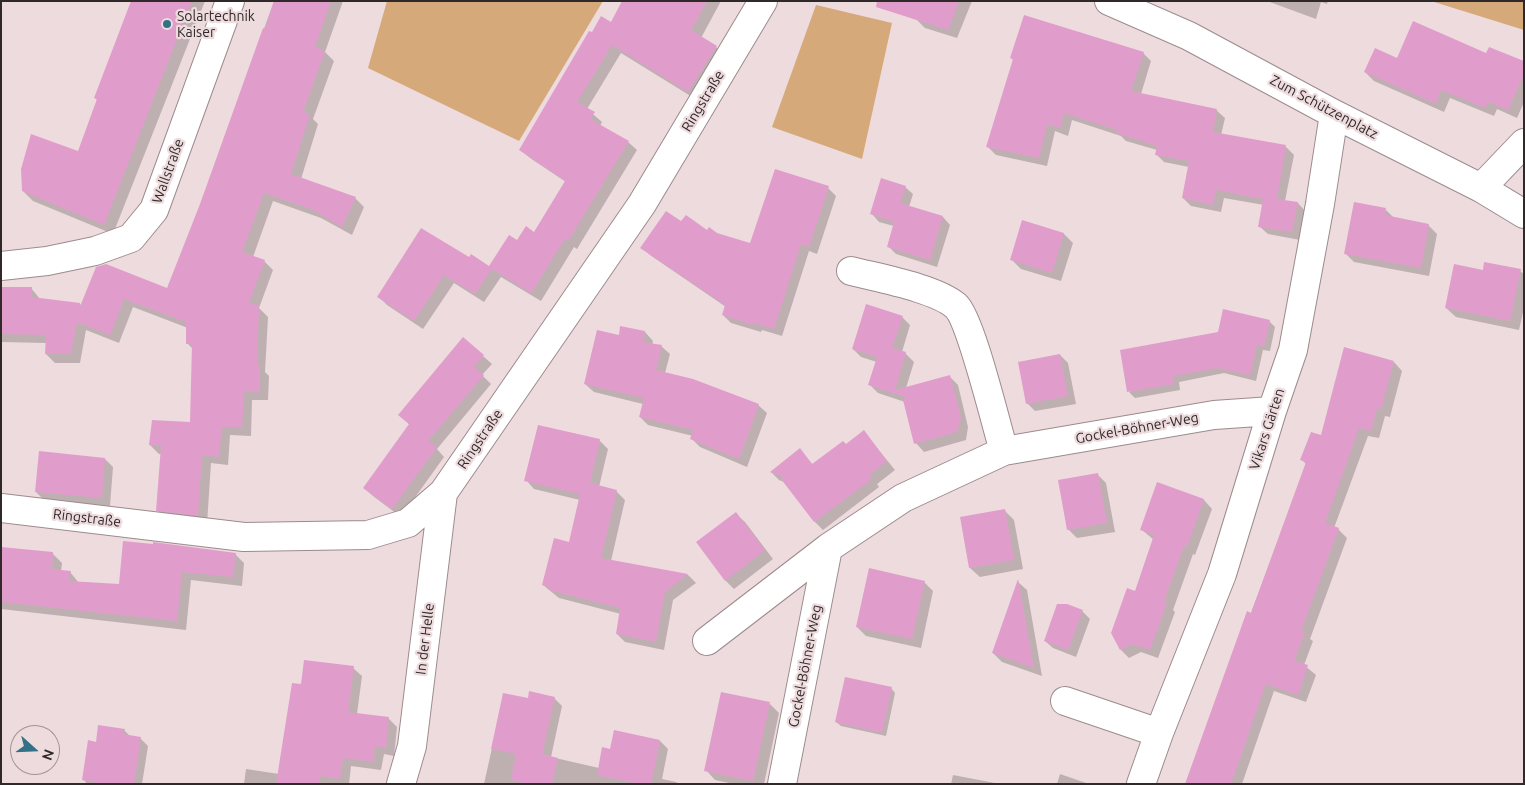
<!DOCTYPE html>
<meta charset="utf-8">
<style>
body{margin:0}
#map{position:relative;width:1525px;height:785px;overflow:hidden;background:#eedbde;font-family:Ubuntu,sans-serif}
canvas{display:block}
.frame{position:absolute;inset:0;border:2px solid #2f292a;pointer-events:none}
.north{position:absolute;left:10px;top:725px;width:50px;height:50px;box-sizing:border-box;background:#eedbde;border:1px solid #a29496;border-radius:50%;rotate:110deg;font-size:14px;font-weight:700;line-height:20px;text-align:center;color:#2f292a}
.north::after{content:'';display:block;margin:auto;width:18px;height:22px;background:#327286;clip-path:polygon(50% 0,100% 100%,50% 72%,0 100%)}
</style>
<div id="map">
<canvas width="1525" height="785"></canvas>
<div class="frame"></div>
<div class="north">N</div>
</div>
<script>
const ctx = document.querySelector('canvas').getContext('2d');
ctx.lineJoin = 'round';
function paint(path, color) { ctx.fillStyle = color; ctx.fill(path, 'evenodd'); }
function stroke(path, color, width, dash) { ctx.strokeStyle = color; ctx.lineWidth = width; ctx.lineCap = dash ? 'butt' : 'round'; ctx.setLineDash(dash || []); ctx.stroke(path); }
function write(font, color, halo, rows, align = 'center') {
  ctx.font = font + ' Ubuntu,sans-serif'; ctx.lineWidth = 4.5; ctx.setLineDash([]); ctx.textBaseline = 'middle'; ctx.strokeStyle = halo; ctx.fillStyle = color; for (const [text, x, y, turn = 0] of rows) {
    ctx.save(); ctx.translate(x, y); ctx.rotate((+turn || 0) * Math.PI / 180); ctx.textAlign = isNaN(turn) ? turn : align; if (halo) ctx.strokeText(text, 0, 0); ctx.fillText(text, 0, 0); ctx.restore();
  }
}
paint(new Path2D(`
 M387,1H603L519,141L368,68Z
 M1431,1H1524V30Z
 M816,5L892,23L862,159L772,127Z`), '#d6a97a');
paint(new Path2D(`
 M133,1H205L113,234L33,201L23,191L79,153L98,101L95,98Z
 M274,1H343L325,52L334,61L313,119L318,124L301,179L355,198L364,207L352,235L321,218L273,201L253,257L264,261L273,270L259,308L268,317L265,372L269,376L268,400H252L251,436L230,435L228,465L211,463L207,524L166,519L157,510L162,454H159L150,445L191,423L193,349L188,344V328L133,307L119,343L86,330L80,363H55L46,354L47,343L1,342V289L31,288L40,299L80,304L82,306L168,290L201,204Z
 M624,1H721L701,38L716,47L725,56L697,100L621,53L587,109L602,122L600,126L628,142L637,150L577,249L574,247L541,301L501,277L484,302L454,283L423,329L387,305L379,297L469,258L490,268L517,242L535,233L566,182L530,158L521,150L592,34L611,24Z
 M923,1H972L957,38L925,28L916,19Z
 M1267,1H1328L1327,4L1321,2L1316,19Z
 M1143,53L1151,61L1141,94L1216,110L1225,118L1221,135L1286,147L1294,155L1285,201L1298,203L1306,212L1300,240L1268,234L1259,226L1264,205L1224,198L1221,212L1191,206L1183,198L1189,167L1164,162L1156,154L1157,150L1126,141L1121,136L1072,120L1068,136L1055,131L1047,166L996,155L987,146L1014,61L1011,58Z
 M1487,55L1524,63V102L1517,118L1497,109L1494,116L1450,98L1444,112L1374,81L1365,72L1397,59Z
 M905,187L913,194L909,207L943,217L950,225L937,267L896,254L888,246L894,226L879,222L872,214Z
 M828,188L836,196L817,254L809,251L782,336L762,330L761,332L731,323L723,315L726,307L650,255L642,247L681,223L751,245Z
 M1386,210L1394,218L1429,226L1437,234L1429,276L1354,262L1346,254Z
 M1023,221L1064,234L1073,243L1061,281L1021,269L1012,260Z
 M1520,271L1524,274V308L1519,330L1456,317L1446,308Z
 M902,317L910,325L902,352L905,353L914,362L906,388L949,376L958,385L968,427L966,440L924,452L916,443L905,402L878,393L870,385L877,362L861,357L853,349Z
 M1269,321L1275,327L1270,351L1263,350L1256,381L1224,373L1179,382L1180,390L1135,398L1129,392L1219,334Z
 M645,332L653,341L652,345L661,346L670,354L665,373L758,405L767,413L747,467L700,447L692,439L693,436L648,425L640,417L643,404L594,392L585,384L620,337Z
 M1060,355L1068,363L1076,404L1035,411L1027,403Z
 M483,356L492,364L482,375L491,384L437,449L444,457L401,517L373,496L364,488L410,425L399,415Z
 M1394,362L1402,371L1390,417L1385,416L1379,438L1368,436L1334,528L1338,529L1347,538L1310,639L1313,641L1304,665L1316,675L1306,702L1274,691L1242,784H1186L1307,465L1302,460Z
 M864,432L895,470L877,484L879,487L823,530L815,522L784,482L779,480L771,472L800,450L813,465L846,445Z
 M599,440L608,449L599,487L616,491L625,500L611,561L688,575L696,583L673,600L664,650L625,642L617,634L621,614L559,598L543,585L570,543L580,500L534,489L526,480Z
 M105,459L113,467L110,506L44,500L36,492Z
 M1097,474L1106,483L1115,532L1077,538L1068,529Z
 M1158,484L1204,500L1212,509L1195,555L1193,554L1173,610L1175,612L1158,658L1141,652L1129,658L1121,650L1136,592L1154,540L1142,530Z
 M1005,511L1014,520L1023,569L980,577L970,568Z
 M736,514L745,522L773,559L734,589L725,580Z
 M1,548L53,554L62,563L61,571L70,572L79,583L120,586L235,554L244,563L242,586L191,580L186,630L1,609Z
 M924,582L933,591L921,648L866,636L857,627Z
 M1018,582L1027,590L1042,676L1002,662L993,653Z
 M1082,611L1090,619L1076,657L1053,648L1045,641Z
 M353,668L362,676L357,714L389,719L397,727L394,756L384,754L381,770L351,766L349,784H244L246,769L279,774L302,685Z
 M891,688L895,693L886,736L841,726L836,722Z
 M504,694L529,700L554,698L562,706L551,757L599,768L611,750L660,741L668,749L662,779L676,782L679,784H484Z
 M770,704L779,713L764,784H734L715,780L706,770Z
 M124,730L130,736L140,738L148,746L142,784H87L84,780L97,743Z
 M1060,774L1089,784H1057Z
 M953,775L1000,784H1001H951Z`), '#0003');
paint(new Path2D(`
 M131,1H192L104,225L22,191L21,169L31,134L78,151L97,99L94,98Z
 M274,1H331L315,47L325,51L303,112L310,114L291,174L356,197L342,227L311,209L264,193L242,252L265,260L249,303L259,306L257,365H260V392L244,391L242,427H222L219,457L202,455L198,516L156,511L161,446L149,445L152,420L190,422L192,344H186V322L124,299L110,335L77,322L71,354H45L46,335L1,334V287H32V297L80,303L79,309L96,267L106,264L167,288L200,204L263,28L265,29Z
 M622,1H707L691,30L717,46L688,92L612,45L577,102L595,112L590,119L629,141L568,241L565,239L531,293L492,269L475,294L444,275L414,321L377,297L421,228L469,257L471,254L489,266L509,235L517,240L526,226L534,232L565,181L519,150L589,31L592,32L601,16L611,22Z
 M877,1H959L948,30L876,7Z
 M1024,15L1144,52L1131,91L1217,109L1213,132L1286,145L1277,199L1298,202L1292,232L1258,227L1263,199L1216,190L1213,205L1182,198L1189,161L1155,155L1157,146L1116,133L1117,130L1064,113L1060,128L1047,124L1039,158L986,147L1013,59L1010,58Z
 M1413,21L1486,53L1489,47L1524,61V74L1508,110L1488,102L1485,108L1441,90L1436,104L1364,72L1375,48L1397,58Z
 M775,169L829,186L809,247L801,244L774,329L754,323L753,325L722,315L725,305L640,248L666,211L681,221L686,215L707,230L709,227L717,233L750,243Z
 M881,178L906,186L900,203L943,216L930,260L887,247L894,222L870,214Z
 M1354,202L1386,208L1385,215L1429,224L1421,268L1344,254Z
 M1022,220L1064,233L1052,273L1010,260Z
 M1484,262L1521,269L1510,321L1445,308L1454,264L1483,270Z
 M866,304L903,316L892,348L906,352L895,390L950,375L961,418L957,432L914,444L903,400L906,397L868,385L877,357L852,349Z
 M1223,309L1270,320L1264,346L1257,344L1250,375L1217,368L1173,376L1174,384L1127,392L1120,350L1218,332Z
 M620,326L645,331L643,342L662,345L656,370L693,379L759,404L739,459L690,439L693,430L639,417L644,398L584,384L597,330L619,335Z
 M463,337L484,355L474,367L484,375L428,441L437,447L392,509L363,488L409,424L398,415Z
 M1344,347L1394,361L1381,409L1377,408L1371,431L1359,428L1325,523L1339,528L1301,631L1305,632L1294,661L1308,665L1298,695L1266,684L1231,784H1185L1247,611L1251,613L1306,462L1300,460L1311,432L1321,435Z
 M1060,354L1068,396L1026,404L1018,362Z
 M538,425L600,439L590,483L617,490L601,558L688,574L665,592L656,642L616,634L620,608L549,590L550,588L542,585L554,538L569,542L580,494L524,481Z
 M864,430L887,461L869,475L872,479L814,522L781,479L783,477L770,472L800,448L812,464L843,441L846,444Z
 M39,451L105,458L102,498L35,492Z
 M1098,473L1107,523L1067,530L1058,480Z
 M1157,482L1204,499L1187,547L1184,546L1164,601L1167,602L1150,650L1132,644L1120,650L1111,633L1127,588L1135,591L1154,535L1140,530Z
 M1005,509L1014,560L969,568L960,517Z
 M736,512L765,550L725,581L696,542Z
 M123,541L153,544V542L236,553L233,577L182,572L177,621L1,602V547L53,552L52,569L71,571L69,581L119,584Z
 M869,568L925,581L912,639L856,627Z
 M1018,579L1034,668L992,653Z
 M1057,604H1067L1083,610L1068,650L1044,641Z
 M304,660L354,666L348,712L389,717L386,748L375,746L373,762L343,758L340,779L320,776L319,784H276L292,683L301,684Z
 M845,677L892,687L882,733L835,722Z
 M529,691L555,697L542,754L558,758L552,784H527L511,780L516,754L491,749L503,693L528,698Z
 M721,692L770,702L753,781L704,771Z
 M98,725L125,729L123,734L141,737L134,784H104L82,780L88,740L96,742Z
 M614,730L660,740L651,784H639L597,775L602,747L610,749Z`), '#e09dcb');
const street = new Path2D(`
 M1109,1L1189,36L1334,114L1481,188L1524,214
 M1481,188L1524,143
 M1,266L47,261L95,251L131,238L154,210L230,1
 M851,271C878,278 935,288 956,306C971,320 996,425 1004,451
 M1,508L244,537L368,535L408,523L443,493L642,204L763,1
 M707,641L828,548L903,498L1004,451L1214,415L1272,411
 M1065,701L1159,733
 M401,784L412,746L443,493
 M782,784L828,548
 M1141,784L1159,733L1222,574L1272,411L1293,350L1320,204L1334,114`);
stroke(street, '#9c8b8d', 30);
stroke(street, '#fff', 28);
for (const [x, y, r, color] of [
 [167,24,5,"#327286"]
]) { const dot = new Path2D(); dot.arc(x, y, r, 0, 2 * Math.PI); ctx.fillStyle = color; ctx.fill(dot); stroke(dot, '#eedbde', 2); }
write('14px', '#2f292a', '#eedbde', [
 ["Solartechnik",177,16],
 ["Kaiser",177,32]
], 'left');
write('14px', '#2f292a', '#eedbde', [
 ["Ringstraße",703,101,-59],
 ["Zum Schützenplatz",1324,107,28],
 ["Wallstraße",168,171,-70],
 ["Gockel-Böhner-Weg",1137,428,-10],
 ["Vikars Gärten",1267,429,-72],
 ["Ringstraße",480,439,-56],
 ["Ringstraße",87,518,7],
 ["In der Helle",425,639,-83],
 ["Gockel-Böhner-Weg",805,666,-79]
]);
</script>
